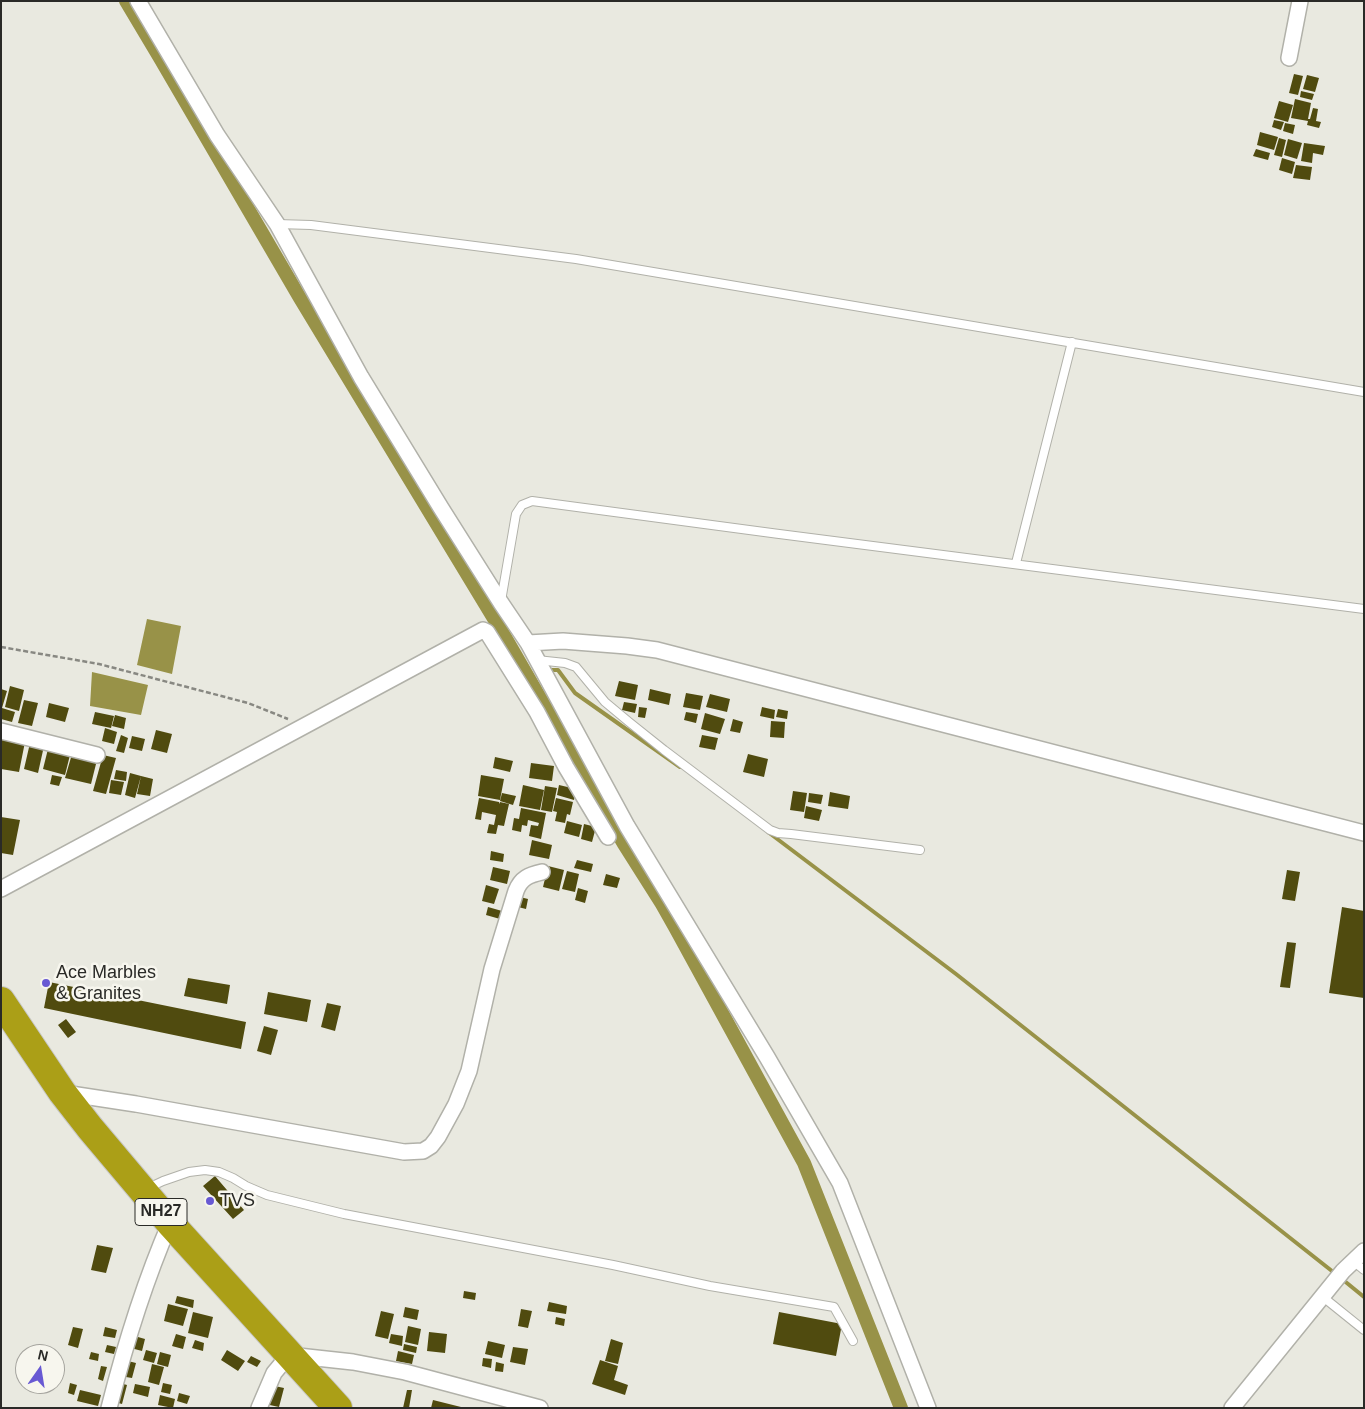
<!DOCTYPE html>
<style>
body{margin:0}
#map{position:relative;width:1365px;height:1409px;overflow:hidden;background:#e9e9e0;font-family:Helvetica,sans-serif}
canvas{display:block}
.frame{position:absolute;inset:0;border:2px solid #2a2a27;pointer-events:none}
.north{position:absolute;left:15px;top:1344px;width:50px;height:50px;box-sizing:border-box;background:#f7f6ee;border:1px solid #a5a49e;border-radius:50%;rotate:13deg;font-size:14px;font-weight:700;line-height:20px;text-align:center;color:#2a2a27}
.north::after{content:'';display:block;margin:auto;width:18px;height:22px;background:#6859d3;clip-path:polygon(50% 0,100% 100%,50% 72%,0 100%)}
</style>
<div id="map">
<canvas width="1365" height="1409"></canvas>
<div class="frame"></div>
<div class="north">N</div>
</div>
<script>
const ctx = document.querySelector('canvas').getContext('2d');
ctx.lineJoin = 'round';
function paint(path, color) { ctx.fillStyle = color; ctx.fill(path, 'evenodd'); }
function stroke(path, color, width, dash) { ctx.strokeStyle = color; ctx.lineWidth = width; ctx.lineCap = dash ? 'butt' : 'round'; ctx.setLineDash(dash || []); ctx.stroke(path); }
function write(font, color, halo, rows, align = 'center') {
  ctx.font = font + ' Helvetica,sans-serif'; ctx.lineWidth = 5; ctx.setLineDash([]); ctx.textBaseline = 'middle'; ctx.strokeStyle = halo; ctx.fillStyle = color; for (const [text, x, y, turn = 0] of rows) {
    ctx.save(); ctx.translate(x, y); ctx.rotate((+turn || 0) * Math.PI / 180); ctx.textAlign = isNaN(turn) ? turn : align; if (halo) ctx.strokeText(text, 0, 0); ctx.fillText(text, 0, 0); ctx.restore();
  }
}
paint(new Path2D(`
 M147,619L181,626L172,674L137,665Z
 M92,672L148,685L141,715L90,706Z`), '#989248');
stroke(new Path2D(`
 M551,670H558L575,693L680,767
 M768,832L956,974L1337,1275
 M1342,1279L1364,1297`), '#989248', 4);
stroke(new Path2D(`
 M126,1L160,58L300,298L498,625L624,844L662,904L675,927L804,1163L901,1408`), '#989248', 14);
paint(new Path2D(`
 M1294,74L1303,76L1298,95L1289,93Z
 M1307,75L1319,78L1315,92L1303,89Z
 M1301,91L1314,94L1312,100L1300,97Z
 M1295,99L1311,103L1308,119H1310L1313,108L1318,109L1316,121L1321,122L1319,128L1307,125L1308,121L1291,118Z
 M1279,101L1293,105L1288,122L1274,118Z
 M1274,120L1284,122L1281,130L1272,127Z
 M1285,123L1295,125L1293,134L1283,131Z
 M1260,132L1278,137L1274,150L1257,145Z
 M1279,138L1286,140L1282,157L1274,155Z
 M1288,139L1302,143L1297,159L1284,155Z
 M1304,143L1325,146L1323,155L1313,153L1312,163L1301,161Z
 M1256,149L1270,153L1268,160L1253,156Z
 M1282,158L1295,162L1292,174L1279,170Z
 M1296,165L1312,167L1310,180L1293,178Z
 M619,681L638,685L635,700L615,696Z
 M10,686L24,690L19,711L5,707Z
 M1,689L7,691L2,708L15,712L12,722L1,719Z
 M650,689L671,694L669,705L648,700Z
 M686,693L703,696L700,710L683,707Z
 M710,694L730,699L727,712L706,707Z
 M24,700L38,703L32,726L18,723Z
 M624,702L637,704L635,713L622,710Z
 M49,703L69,708L65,722L46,717Z
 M639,707L647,708L645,718L638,717Z
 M762,707L775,710L774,719L760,716Z
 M778,709L788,711L787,719L776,717Z
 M95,712L114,716L111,728L92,724Z
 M686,712L698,714L696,723L684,720Z
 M705,713L725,719L720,734L701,729Z
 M115,715L126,718L124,729L112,726Z
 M733,719L743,722L740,733L730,731Z
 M771,721L785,722L784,738L770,737Z
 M105,728L117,732L114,744L102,741Z
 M156,730L172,734L167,753L151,749Z
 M121,735L128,738L124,753L116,751Z
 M702,735L718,738L715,750L699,747Z
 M132,736L145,739L142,751L129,748Z
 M2,737L25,742L19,772L1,769Z
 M30,743L44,746L38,773L24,769Z
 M48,749L70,755L65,775L43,769Z
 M72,754L97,760L91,784L65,778Z
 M748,754L768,759L764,777L743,772Z
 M103,755L116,758L106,794L93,791Z
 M495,757L513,761L510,772L493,768Z
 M531,763L554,766L552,781L529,778Z
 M116,770L127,772L126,781L114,779Z
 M130,773L141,776L135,798L125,795Z
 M52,775L62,777L59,786L50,784Z
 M481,775L504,779L500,800L478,796Z
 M141,776L153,779L150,796L137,794Z
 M111,780L124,782L121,795L109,793Z
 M523,785L544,790L540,810L519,806Z
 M559,785L576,789L574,800L557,795Z
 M545,786L557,788L552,812L541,810Z
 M793,791L807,793L804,812L790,810Z
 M830,792L850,796L848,809L828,806Z
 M502,793L516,796L513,805L500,801Z
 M809,793L823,795L821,804L808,802Z
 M479,798L499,802L500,804V802L509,804L504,826L498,825L496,834L487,833L489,824L494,825L496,815L482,812L481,820L475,819Z
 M556,798L573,802L570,815L567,814L565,823L555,821L557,812L553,811Z
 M806,806L822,810L819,821L804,818Z
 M521,808L546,813L541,839L529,836L531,825L538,826L539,823L528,820L527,826L522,825L521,832L512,830L514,818L519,819Z
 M1,817L20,820L13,855L1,853Z
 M567,821L582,825L579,837L564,833Z
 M584,824L596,827L592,842L581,839Z
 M532,840L552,845L549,859L529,855Z
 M491,851L504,854L503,862L490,860Z
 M577,860L593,864L591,872L574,868Z
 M548,866L564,870L559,891L543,887Z
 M493,867L510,871L507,884L490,880Z
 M1287,870L1300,872L1295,901L1282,899Z
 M567,871L579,874L575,892L562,889Z
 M606,874L620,878L617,888L603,885Z
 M486,885L499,889L494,904L482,901Z
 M578,888L588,891L585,903L575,900Z
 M520,897L528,899L526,909L518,907Z
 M488,907L502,911L500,919L486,915Z
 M1342,907L1364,911V998L1329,993Z
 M1287,942L1296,943L1290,988L1280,987Z
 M188,978L230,985L227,1004L184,996Z
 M49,982L246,1022L241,1049L44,1008Z
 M268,992L311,1000L307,1022L264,1014Z
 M327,1003L341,1006L335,1031L321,1027Z
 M66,1019L76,1032L68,1038L58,1025Z
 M264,1026L278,1030L271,1055L257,1051Z
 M215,1176L244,1210L233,1219L203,1186Z
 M97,1245L113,1248L106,1273L91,1270Z
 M464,1291L476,1293L475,1300L463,1298Z
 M177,1296L194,1300L193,1308L175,1303Z
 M549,1302L567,1306L566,1314L547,1311Z
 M168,1304L188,1309L183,1326L164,1321Z
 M405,1307L419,1310L417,1320L403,1317Z
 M521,1309L532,1311L528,1328L518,1326Z
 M381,1311L394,1314L388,1339L375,1336Z
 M193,1312L213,1317L208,1338L188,1333Z
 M779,1312L842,1324L836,1356L773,1344Z
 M556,1317L565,1319L564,1326L555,1324Z
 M408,1326L421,1329L418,1345L405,1342Z
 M73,1327L83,1329L78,1348L68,1345Z
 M105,1327L117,1330L115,1338L103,1336Z
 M429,1332L447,1334L445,1353L427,1351Z
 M176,1334L186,1337L183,1349L172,1346Z
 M391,1334L403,1336L402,1346L389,1343Z
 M131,1335L145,1339L142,1351L127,1347Z
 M611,1339L623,1343L618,1364L605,1361Z
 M195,1340L204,1343L203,1351L192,1348Z
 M488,1341L505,1345L502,1358L485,1354Z
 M404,1344L417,1347L416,1353L403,1350Z
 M107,1345L116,1347L114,1354L105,1352Z
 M513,1347L528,1349L525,1365L510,1362Z
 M146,1350L157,1353L154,1363L143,1360Z
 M227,1350L245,1361L238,1371L221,1360Z
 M398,1351L414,1355L412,1364L396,1361Z
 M91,1352L99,1354L98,1361L89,1359Z
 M160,1352L171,1355L168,1367L157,1364Z
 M251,1356L261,1361L257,1367L247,1362Z
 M483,1358L492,1359L491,1368L482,1366Z
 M124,1360L136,1363L132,1378L120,1376Z
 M600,1360L618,1366L614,1380L628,1385L625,1395L592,1384Z
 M496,1362L504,1364L503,1372L495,1371Z
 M152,1364L164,1367L159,1385L148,1382Z
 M101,1366L107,1367L103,1381L98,1379Z
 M70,1383L77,1385L74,1395L68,1393Z
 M120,1383L127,1385L122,1404L115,1402Z
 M163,1383L172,1385L170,1394L161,1392Z
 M135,1384L150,1387L148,1397L133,1393Z
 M270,1385L284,1388L279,1407L265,1404Z
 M80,1390L101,1395L98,1406L77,1401Z
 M407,1390H412L409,1408H403Z
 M179,1393L190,1396L187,1404L177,1401Z
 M160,1395L175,1399L173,1408L158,1405Z
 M433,1400L461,1407V1408H431Z`), '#504b0f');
const lane = new Path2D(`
 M277,224L311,225L576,259L1364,392
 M1016,563L1072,342
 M501,601L516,514L522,505L532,501C809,539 1086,573 1364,609
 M537,660L565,663L576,667L605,702L629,722L664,750L770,830L778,833L791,834L920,850
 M146,1189L163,1181L189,1172L205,1170L219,1172L233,1178L246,1186L267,1195L344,1214L613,1265L710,1286L834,1307L853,1341
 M1353,1261L1364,1270
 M1323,1297L1364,1330`);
const street = new Path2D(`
 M138,1L217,135L277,224L361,377L441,508L501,603L528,643L627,826L767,1057L840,1183L928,1408
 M1289,58L1300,1
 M528,643L563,641L627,646L657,650L1364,833
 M1,731L97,755
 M1,889L483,630L487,632L537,712L566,767L608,837
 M64,1093L136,1104L404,1152L423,1151L431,1146L438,1137L456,1104L469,1071L492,969L516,891C521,878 529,875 542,872
 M109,1408C125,1345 144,1283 170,1223
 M259,1408L274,1373L289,1355L353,1362L405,1372L540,1408
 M1232,1408L1343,1271L1364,1251`);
const highway = new Path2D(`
 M1,1001L62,1092L90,1128L170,1223L338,1408`);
stroke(lane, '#b1b1a9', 10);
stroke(street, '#b1b1a9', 18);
stroke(highway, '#c8c8c7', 30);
stroke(new Path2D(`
 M1,647L99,664L248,703L288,719`), '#888882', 2.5, [5, 2.5]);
stroke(lane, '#fff', 8);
stroke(street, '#fff', 15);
stroke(highway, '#ab9f17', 28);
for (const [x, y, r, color] of [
 [46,983,5,"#6859d3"],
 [210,1201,5,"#6859d3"]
]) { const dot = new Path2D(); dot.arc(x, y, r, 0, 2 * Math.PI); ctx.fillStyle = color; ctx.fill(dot); stroke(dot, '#f7f6ee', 2); }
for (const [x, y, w] of [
 [161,1212,52]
]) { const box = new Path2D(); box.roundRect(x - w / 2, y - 13.5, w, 27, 4); ctx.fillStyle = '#f7f6ee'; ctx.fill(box); stroke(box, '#2a2a27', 1); }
write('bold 16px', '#2a2a27', null, [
 ["NH27",161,1212]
]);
write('18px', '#2a2a27', '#f7f6ee', [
 ["Ace Marbles",56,973],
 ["& Granites",56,994],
 ["TVS",220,1201]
], 'left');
</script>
